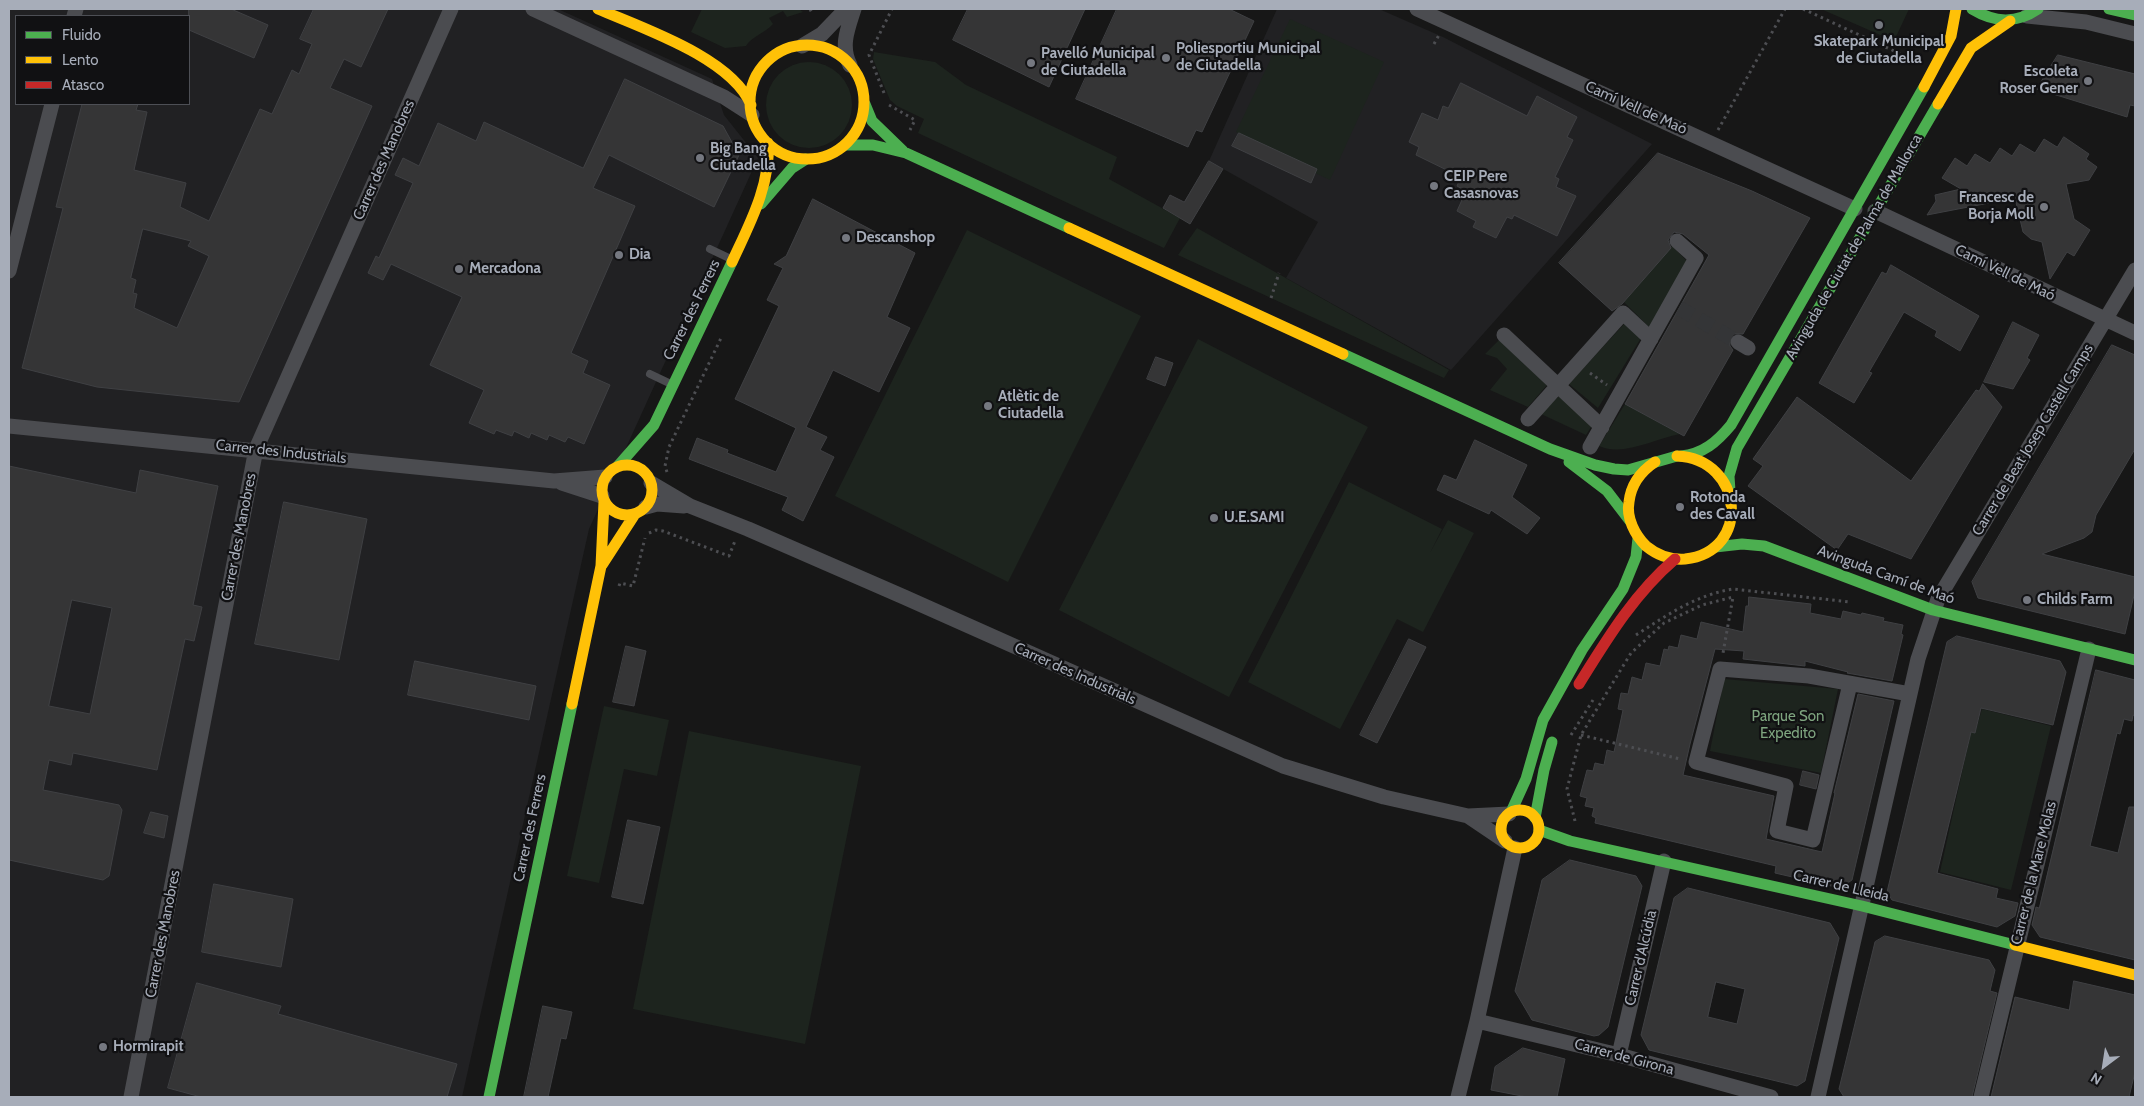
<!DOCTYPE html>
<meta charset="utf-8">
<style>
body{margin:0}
#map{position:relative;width:2144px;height:1106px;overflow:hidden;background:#171717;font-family:Cabin,sans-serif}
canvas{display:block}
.frame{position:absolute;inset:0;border:10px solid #a7adb9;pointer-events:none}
.legend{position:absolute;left:15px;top:15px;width:175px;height:90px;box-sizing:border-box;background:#111113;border:1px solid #4d4f55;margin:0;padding:6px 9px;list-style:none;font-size:15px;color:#a7adb9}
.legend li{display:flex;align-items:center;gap:10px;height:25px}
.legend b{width:25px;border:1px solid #4d4f55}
.north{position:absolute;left:2079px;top:1041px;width:50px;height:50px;-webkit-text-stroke:4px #111113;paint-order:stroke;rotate:211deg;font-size:14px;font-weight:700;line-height:20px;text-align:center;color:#a7adb9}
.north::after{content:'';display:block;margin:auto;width:18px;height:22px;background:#a7adb9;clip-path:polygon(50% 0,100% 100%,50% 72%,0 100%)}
</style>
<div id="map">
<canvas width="2144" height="1106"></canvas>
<div class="frame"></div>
<ul class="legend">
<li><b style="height:6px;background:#4caf50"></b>Fluido</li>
<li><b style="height:6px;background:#ffc107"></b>Lento</li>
<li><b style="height:6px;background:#c62828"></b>Atasco</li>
</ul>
<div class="north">N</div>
</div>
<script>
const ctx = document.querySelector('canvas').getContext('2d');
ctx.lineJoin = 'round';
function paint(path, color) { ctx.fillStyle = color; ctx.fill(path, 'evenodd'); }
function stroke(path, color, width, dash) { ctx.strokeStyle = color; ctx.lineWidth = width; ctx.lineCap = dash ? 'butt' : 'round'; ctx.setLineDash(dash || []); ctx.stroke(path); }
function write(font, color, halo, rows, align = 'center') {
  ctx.font = font + ' Cabin,sans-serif'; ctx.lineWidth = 4.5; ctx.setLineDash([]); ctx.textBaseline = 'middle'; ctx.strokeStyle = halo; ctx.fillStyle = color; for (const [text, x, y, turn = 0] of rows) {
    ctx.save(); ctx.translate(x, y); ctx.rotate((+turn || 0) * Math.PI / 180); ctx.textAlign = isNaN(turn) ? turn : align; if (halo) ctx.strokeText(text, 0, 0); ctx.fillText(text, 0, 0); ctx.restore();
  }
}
paint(new Path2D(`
 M9,9H558L712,79L724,115L758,158L589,529L462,1097H9ZM16,16H189V104H16Z
 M1277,9H1379L1443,37L1652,144L1451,370L1286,278L1318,222L1209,161Z`), '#212123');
paint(new Path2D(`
 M702,9H799L803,12L787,17L783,11L769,18L773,24C765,33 751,37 746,46L725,48L691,32Z
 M1821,9H1909L1894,41Z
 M1290,19L1384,62L1330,180L1315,173L1317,170L1236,132Z
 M874,52L935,62L966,85L1117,157L1109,179L1180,218L1164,248L918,133L924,119L897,106L890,100L873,59Z
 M766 105a43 43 0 1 1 86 0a43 43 0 1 1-86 0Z
 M1197,228L1449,370L1444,378L1178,255Z
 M967,230L1141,316L1008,582L835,496Z
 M1672,246L1687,261L1650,328L1624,302Z
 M1624,324L1641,338L1598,408L1569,384Z
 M1198,339L1368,427L1229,697L1059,610Z
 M1499,340L1547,385L1528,407L1490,390L1507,369L1497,358L1485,354Z
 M1560,395L1593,424L1586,435L1541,414Z
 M1625,404L1680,434C1654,439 1623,457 1599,446Z
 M1349,482L1442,529L1430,553L1448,520L1474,533L1423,632L1397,619L1340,729L1248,682Z
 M1724,679L1838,689L1821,773L1710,751Z
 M604,706L669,720L657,776L624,769L599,883L567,876Z
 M1982,709L2051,726L2011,890L1940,872L1971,732L1975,733Z
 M689,731L861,766L805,1044L633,1009Z`), '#1d241e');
const building = new Path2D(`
 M189,9H231L268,25L254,58L189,30Z
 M314,9H388L361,67L344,59L330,88L372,106L239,402L97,387L22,368L63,208L56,207L82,104H138L136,110L147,112L134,170L186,183L180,207L209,221L260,109L272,114L292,70L299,74L312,44L300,39ZM143,229L191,241L188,246L209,256L177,328L134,308L137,294L133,293L136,280L131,278Z
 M968,9H1085L1049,87L953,40Z
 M1117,9H1229L1254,21L1202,132L1196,130L1188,147L1076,99Z
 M2058,55L2135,74V106L2130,105L2127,117L2037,89Z
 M625,79L723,126L739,155L714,207L609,155L593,188L635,206L571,353L588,361L583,373L610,385L584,444L568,437L565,442L549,435L547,440L531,433L529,438L514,431L512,436L496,430L494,434L469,423L484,390L430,365L462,297L391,264L383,280L368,273L376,256L379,258L413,183L395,175L403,158L419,166L438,123L476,141L484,122L583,168Z
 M1461,83L1527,116L1537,96L1577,117L1567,137L1573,140L1555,177L1559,179L1556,187L1576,196L1557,236L1514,215L1512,219L1507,217L1496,238L1473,227L1476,221L1457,211L1466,191L1457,186L1461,177L1416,155L1419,147L1409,142L1422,113L1438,120L1443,106L1448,108Z
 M1239,133L1317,169L1311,183L1232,146Z
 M2064,137L2089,154L2086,159L2097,167L2089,180L2066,184L2074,219L2090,230L2074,256L2067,252L2050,279L2042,242L2031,239L2023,232L2015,198L1927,215L1936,201L1935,195L1961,189L1942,178L1955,158L1967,166L1975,154L1990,163L2000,148L2012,156L2020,144L2035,153L2044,139L2057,147Z
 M1658,153L1752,191L1810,218L1743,334H1734L1730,338V346L1733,350L1684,436L1625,404L1709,255L1683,234L1674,232L1668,240L1671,248L1622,304L1612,311L1559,263Z
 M1209,161L1223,169L1190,224L1163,208L1170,195L1184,202Z
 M813,199L915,253L887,317L910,328L879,392L833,370L806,427L827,437L820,450L834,457L803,521L782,510L788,497L689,459L697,438L728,450L727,453L776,472L796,428L735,399L779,306L767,300L783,268L774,264L786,256Z
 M1891,265L1979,316L1960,351L1935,336L1937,331L1904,312L1869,372L1872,373L1854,403L1819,383L1882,272L1886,274Z
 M2013,322L2039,335L2027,358L2030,360L2013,389L1984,382Z
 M2112,345L2135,355V449L2096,515L2092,532L2084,538L2042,554L2135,577V591L2125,634L1978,598L1972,582Z
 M1156,357L1173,363L1165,386L1147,379Z
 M1983,384L2002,407L1911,559L1848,534L1837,550L1748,486L1763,466L1753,459L1797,397L1911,481L1976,390L1979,391Z
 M1475,440L1527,465L1512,497L1540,518L1527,534L1491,510L1489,514L1437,490L1444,475L1456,480Z
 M9,466L136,493L140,470L218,486L193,605L202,607L194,641L185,639L157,770L73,753L71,765L49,760L43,790L119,805L122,810L109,876L103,880L9,860ZM72,600L112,608L90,714L49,706Z
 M284,502L367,519L339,660L255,644Z
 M1749,597L1811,604L1810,613L1841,619L1843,611L1861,615L1862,613L1884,618L1883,621L1903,625L1901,634L1903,635L1892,681L1847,673L1848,672L1805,661V666L1743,659L1744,651L1715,649L1690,744L1683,775L1774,796L1766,839L1822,852L1835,793H1834L1858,694L1894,701L1852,880L1840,888L1775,873L1776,866L1595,823L1596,818L1592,816L1594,808L1585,806L1587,798L1580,796L1587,770L1593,771L1595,763L1604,765L1607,750L1614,752L1623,710L1618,709L1621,693L1628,694L1632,677L1642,680L1646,663L1660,666L1664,649L1668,650L1669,646L1678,648L1681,635L1697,639L1701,622L1743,632L1746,606H1748Z
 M1957,636L2060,661L2066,672L2053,725L1981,708L1975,733L1971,732L1937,873L1998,889L1996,898L2018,903L2015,916L1997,927L1892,900L1887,892L1947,642Z
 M1409,639L1426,647L1377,743L1360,735Z
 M626,646L646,651L634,706L613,702Z
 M415,661L536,686L529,720L408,695Z
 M2096,670L2135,680V716L2133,715L2132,721L2124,719L2120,734L2117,733L2090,846L2118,853L2129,807H2135V960L2040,937L2032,925L2036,907L2039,908Z
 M1803,771L1819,775L1816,789L1800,785Z
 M151,812L168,816L164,838L144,833Z
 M628,820L660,827L643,904L612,897Z
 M1570,860L1636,876L1642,886L1608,1027L1599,1035L1594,1036L1532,1020L1515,991L1542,880Z
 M214,884L293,899L281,967L202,952Z
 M1688,888L1830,923L1839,938L1805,1081L1797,1086L1649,1050L1641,1035L1674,898ZM1716,982L1745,989L1737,1024L1708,1017Z
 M1885,936L1989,960L1995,970L1990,991L1997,993L1972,1097H1844L1839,1089L1875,942Z
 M2074,981L2135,995V1072L2129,1097H1991L2015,997L2069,1010Z
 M197,983L281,1006L278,1014L457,1064L447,1097H201L168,1088Z
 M543,1006L572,1012L566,1039L561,1038L548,1097H524Z
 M1523,1048L1565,1059L1557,1097H1527L1491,1090L1495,1067Z`);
paint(building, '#353536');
stroke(building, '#3f4043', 1);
stroke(new Path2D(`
 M1679,308L1738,342`), '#343537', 15, [15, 8]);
stroke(new Path2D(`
 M810,9L812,13
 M1803,9L1916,61
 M1434,44L1439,35
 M884,93L869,55L892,9
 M889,105L915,120L910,130
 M1718,130L1785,9
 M1271,298L1279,273
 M1590,373L1607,385
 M667,472L665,466L669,447L722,336
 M649,533L656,530L663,531L729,556L735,541
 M619,586L620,583L633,586L645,538
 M1636,635C1667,615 1696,595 1733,589L1850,602
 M1571,735L1593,700
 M1581,735L1680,759
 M1575,821L1567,789L1581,735L1631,653L1664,623L1702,605L1733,597L1723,653`), '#4d4e52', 3, [2.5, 4]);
stroke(new Path2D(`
 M710,249L731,259
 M650,374L671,384`), '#4b4c50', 8);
stroke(new Path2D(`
 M533,9L724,97L752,115
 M1417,9L1855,209
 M74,16L76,9
 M2027,16L2086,22L2135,34
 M802,46L822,34L846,9
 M850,65C840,46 848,28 854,9
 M1875,211L2135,333
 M9,271L52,104
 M1504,335L1602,427
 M1738,342L1748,348
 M1528,419L1623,313L1651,339
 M9,426L554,481L605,477
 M1590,447L1696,258L1677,241
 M562,483L602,496
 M651,483L690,506L748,529L904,597L1283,766L1384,797L1468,816L1509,814
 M646,507L657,504L684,506
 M1850,684L1813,840L1777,831L1786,786L1696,762L1720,669L1809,676L1910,694
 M1468,816L1505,841
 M1477,1021L1619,1055L1771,1097
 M1619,1055L1664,861
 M131,1097L256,449L451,9
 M1458,1097L1477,1021L1515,848
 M1818,1097L1918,659L1938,599L2135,270
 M1981,1097L2089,649`), '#4b4c50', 15);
stroke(new Path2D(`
 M1972,9C1995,23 2016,24 2038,9
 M2109,9L2135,15
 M865,104L872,121L903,151
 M845,145H873L906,153L1069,228
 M761,204L792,168L806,159
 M1343,354L1550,449L1595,465L1614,469L1628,470L1677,456
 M1681,456C1703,454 1717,442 1731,425L1924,87
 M1569,462L1607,491L1630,521
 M618,466L654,425L732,262
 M1730,491L1729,476L1737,448L1938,104
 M1715,547L1742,544L1764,546L1933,610L2135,660
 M1511,812L1526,779L1543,720L1582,650L1623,589L1636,557L1638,538
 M1535,818L1544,770L1552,742
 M1539,830L1570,841L1862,906L2015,945
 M489,1097L572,704`), '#4caf50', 11);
stroke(new Path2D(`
 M598,9C642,28 732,58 751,105
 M750 102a57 57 0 1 1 114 0a57 57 0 1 1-114 0Z
 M1924,87L1951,36L1956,9
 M1938,104L1971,48L2010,21
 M1069,228L1343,354
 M732,262C749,225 771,185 768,143
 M1655,462C1640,472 1631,484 1629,502C1626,518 1635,535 1646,546C1657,555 1671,560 1685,559C1752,552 1744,459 1677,456
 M602 490a25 25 0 1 1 50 0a25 25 0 1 1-50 0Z
 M602,565L635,514
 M572,704L601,566L604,502
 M1501 829a19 19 0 1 1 38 0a19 19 0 1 1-38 0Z
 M2015,945L2135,975`), '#ffc107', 11);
stroke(new Path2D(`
 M1579,684C1607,639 1634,594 1675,559`), '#c62828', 11);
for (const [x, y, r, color] of [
 [1879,25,5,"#757880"],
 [1166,58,5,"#757880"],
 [1031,63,5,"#757880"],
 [2088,81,5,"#757880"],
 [700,158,5,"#757880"],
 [1434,186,5,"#757880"],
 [2044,207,5,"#757880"],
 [846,238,5,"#757880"],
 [619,255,5,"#757880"],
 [459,269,5,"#757880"],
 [988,406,5,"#757880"],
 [1680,507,5,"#757880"],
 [1214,518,5,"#757880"],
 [2027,600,5,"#757880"],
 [103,1047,5,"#757880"]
]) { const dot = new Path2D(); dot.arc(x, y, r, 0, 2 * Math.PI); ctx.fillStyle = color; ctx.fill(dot); stroke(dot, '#111113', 2); }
write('bold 15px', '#a7adb9', '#111113', [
 ["Skatepark Municipal",1879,42,"center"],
 ["de Ciutadella",1879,59,"center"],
 ["Poliesportiu Municipal",1176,49],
 ["de Ciutadella",1176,66],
 ["Pavelló Municipal",1041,54],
 ["de Ciutadella",1041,71],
 ["Escoleta",2078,72,"right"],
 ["Roser Gener",2078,89,"right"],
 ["Big Bang",710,149],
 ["Ciutadella",710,166],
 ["CEIP Pere",1444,177],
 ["Casasnovas",1444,194],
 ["Francesc de",2034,198,"right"],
 ["Borja Moll",2034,215,"right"],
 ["Descanshop",856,238],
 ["Dia",629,255],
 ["Mercadona",469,269],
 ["Atlètic de",998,397],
 ["Ciutadella",998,414],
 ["Rotonda",1690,498],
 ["des Cavall",1690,515],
 ["U.E.SAMI",1224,518],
 ["Childs Farm",2037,600],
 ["Hormirapit",113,1047]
], 'left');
write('15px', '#a7adb9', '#111113', [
 ["Camí Vell de Maó",1636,108,24],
 ["Carrer des Manobres",384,160,-66],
 ["Avinguda de Ciutat de Palma de Mallorca",1854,247,-60],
 ["Camí Vell de Maó",2005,273,26],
 ["Carrer des Ferrers",692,310,-64],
 ["Carrer de Beat Josep Castell Camps",2033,440,-59],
 ["Carrer des Industrials",281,452,6],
 ["Carrer des Manobres",239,537,-79],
 ["Avinguda Camí de Maó",1886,575,20],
 ["Carrer des Industrials",1075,674,24],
 ["Carrer des Ferrers",530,828,-78],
 ["Carrer de la Mare Molas",2034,873,-76],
 ["Carrer de Lleida",1841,886,13],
 ["Carrer des Manobres",163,934,-79],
 ["Carrer d'Alcúdia",1641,958,-77],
 ["Carrer de Girona",1624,1057,15]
]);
write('15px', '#7ea47f', '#111113', [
 ["Parque Son",1788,717],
 ["Expedito",1788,734]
]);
</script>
